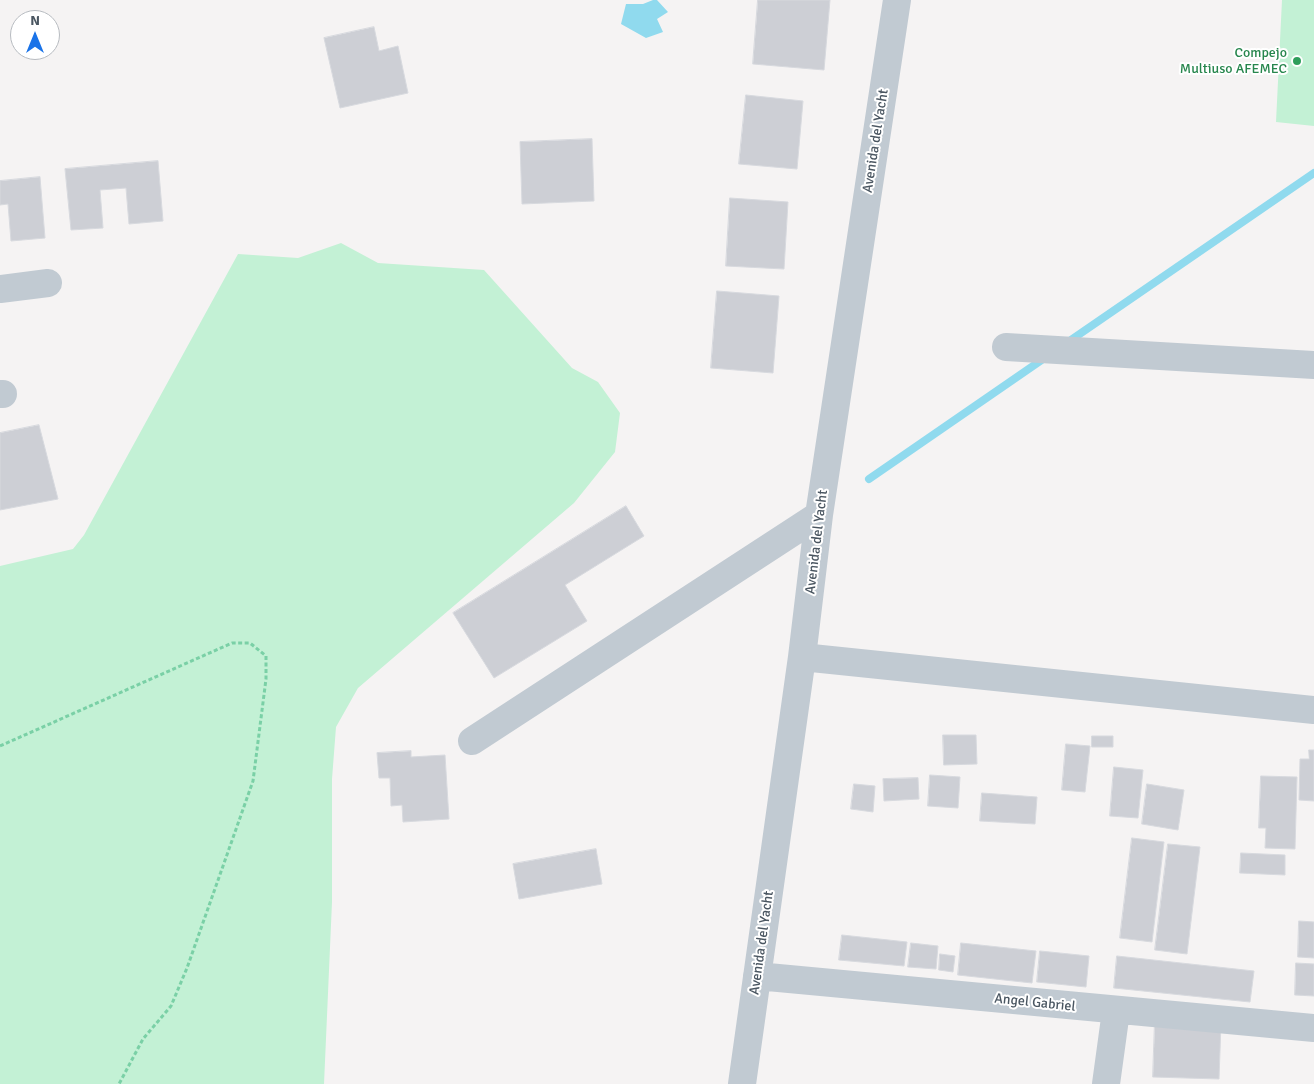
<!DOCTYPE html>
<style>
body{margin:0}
#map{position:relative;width:1314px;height:1084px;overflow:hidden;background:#f5f3f3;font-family:Signika,sans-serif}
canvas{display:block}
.north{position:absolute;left:10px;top:10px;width:50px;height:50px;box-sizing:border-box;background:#fff;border:1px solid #b7bbc0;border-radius:50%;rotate:0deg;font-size:14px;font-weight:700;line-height:20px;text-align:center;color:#4a5661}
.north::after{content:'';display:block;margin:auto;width:18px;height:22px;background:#1a73e8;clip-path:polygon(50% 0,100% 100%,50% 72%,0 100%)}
</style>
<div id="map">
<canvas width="1314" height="1084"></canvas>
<div class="north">N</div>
</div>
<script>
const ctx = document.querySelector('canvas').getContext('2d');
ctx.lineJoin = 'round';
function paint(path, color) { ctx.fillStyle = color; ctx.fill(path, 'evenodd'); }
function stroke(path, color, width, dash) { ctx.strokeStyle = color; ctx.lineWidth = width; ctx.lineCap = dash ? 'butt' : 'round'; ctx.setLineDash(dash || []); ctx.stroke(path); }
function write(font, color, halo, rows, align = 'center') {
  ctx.font = font + ' Signika,sans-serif'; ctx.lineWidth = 4; ctx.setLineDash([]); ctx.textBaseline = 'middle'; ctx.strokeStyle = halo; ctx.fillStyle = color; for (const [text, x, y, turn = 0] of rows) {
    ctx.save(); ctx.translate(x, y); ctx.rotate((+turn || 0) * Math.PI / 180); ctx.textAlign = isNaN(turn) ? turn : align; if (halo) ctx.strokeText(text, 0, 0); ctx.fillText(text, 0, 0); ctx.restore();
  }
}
paint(new Path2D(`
 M1282,0H1314V126L1276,122Z
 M341,243L378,263L484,270L572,368L598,382L620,413L615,452L574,503L358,688L336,727L332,779V902L324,1084H0V566L73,549L84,535L238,254L298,258Z`), '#c3f1d5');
paint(new Path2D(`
 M653,0H657L668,12L657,19L663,32L646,38L621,24L626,4H643Z`), '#90daee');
stroke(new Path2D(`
 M1068,342L1314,173
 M869,479L1046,357`), '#90daee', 8);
const building = new Path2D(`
 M758,0H830L824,70L753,64Z
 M374,27L379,51L398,46L408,93L340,108L324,38Z
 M746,95L803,101L797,169L739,164Z
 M592,139L594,201L522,204L520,142Z
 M158,161L163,221L129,224L126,188L100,190L103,228L71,230L65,169Z
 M40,177L45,238L11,241L8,204L0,205V181Z
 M730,198L788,202L784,269L726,266Z
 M717,291L779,296L773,373L711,368Z
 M39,425L58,499L0,510V433Z
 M626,506L644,536L565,585L587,621L494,678L453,613Z
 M943,735H976L977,764L944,765Z
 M1092,736H1113V747H1092Z
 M1066,744L1090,746L1085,792L1062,790Z
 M1309,750H1314V801L1299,800L1300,759H1309Z
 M411,751V757L445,755L449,819L403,822L402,805L391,806L390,778H379L377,753Z
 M1114,767L1143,770L1138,818L1110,816Z
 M930,775L960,777L958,808L928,806Z
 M1261,776L1297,777L1295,849L1265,848L1266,828H1259Z
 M918,778L919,799L884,801L883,779Z
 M854,784L875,786L873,812L851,809Z
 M1147,784L1184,790L1178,830L1142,824Z
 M982,793L1037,797L1035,824L980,821Z
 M1132,838L1164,842L1152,942L1120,938Z
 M1168,844L1200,847L1187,954L1155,950Z
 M596,849L602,884L519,899L513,864Z
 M1241,853L1285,855V875L1240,873Z
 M1299,921L1314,922V958L1298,957Z
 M842,935L907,942L904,966L839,960Z
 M911,943L938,946L936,969L908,967Z
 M961,943L1036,951L1032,983L958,975Z
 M1040,951L1089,956L1086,987L1037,982Z
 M940,954L955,956L953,972L939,970Z
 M1117,956L1254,971L1250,1002L1114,988Z
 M1296,963L1314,964V996L1295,995Z
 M1155,1020L1221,1023L1219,1079L1153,1077Z`);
paint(building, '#cdcfd5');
stroke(building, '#d7d9de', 1);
stroke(new Path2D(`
 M0,746L232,643H250L266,656V679L253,781L187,968L171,1006L143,1039L119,1084`), '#7ad0a6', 3, [4, 2.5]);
stroke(new Path2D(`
 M0,289L48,283
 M1006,347L1314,365
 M0,394H3
 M802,657L1314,710
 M472,741L819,515
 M757,976L1314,1028
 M742,1084L802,657L819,515L897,0
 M1106,1084L1116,1011`), '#c1cad2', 28);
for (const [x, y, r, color] of [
 [1297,61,5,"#2e9e5b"]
]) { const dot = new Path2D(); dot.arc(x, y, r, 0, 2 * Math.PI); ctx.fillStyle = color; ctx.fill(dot); stroke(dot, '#fff', 2); }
write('14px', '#27864d', '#fff', [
 ["Compejo",1287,53],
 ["Multiuso AFEMEC",1287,69]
], 'right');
write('14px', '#4a5661', '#fff', [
 ["Avenida del Yacht",876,141,-81],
 ["Avenida del Yacht",817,542,-83],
 ["Avenida del Yacht",762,943,-82],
 ["Angel Gabriel",1035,1003,6]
]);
</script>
